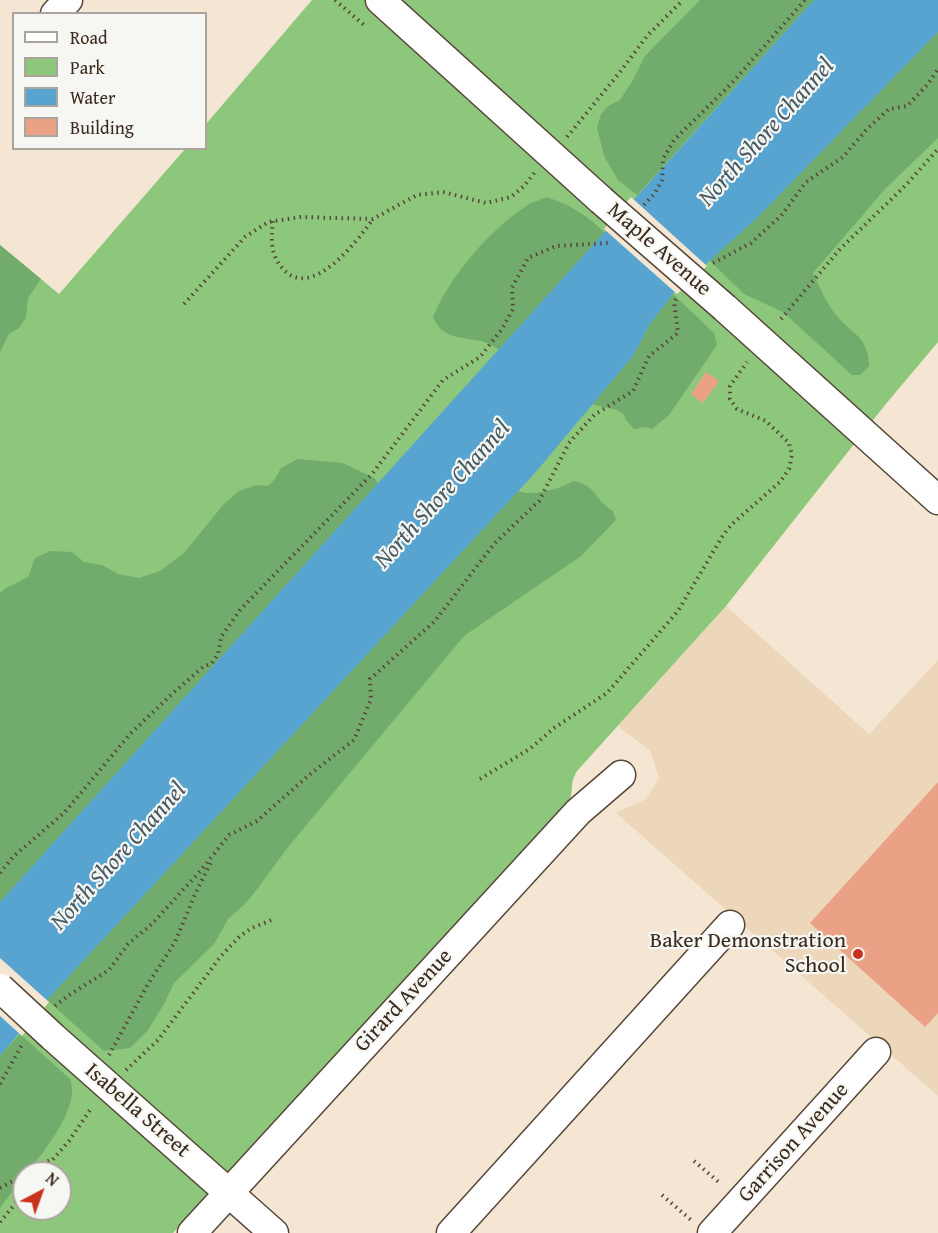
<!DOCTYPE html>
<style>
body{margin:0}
#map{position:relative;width:938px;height:1233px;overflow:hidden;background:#f4e6d2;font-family:"Gentium Book Plus",serif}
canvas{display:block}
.legend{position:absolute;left:12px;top:12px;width:195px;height:138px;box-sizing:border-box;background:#f6f6f2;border:2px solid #aba49d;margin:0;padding:8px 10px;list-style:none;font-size:18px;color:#3b2a1e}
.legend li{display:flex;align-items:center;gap:12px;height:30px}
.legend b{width:30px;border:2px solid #aba49d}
.north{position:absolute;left:12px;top:1161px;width:60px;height:60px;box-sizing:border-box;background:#f6f6f2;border:2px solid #aba49d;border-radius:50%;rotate:41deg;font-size:16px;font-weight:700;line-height:24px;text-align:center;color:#3b2a1e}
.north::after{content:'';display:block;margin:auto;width:21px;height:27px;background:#c8321e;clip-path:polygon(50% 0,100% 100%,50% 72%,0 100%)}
</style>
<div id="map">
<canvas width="938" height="1233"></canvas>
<ul class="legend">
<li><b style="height:8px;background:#fff"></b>Road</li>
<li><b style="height:16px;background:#8cc77c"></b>Park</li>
<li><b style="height:16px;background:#57a4d0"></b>Water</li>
<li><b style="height:16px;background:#eaa186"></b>Building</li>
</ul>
<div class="north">N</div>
</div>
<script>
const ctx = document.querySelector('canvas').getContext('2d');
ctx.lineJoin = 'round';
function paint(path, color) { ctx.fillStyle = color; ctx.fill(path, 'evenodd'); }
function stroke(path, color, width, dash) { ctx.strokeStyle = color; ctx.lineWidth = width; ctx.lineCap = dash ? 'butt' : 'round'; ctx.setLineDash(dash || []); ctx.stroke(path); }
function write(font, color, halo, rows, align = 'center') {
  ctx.font = font + ' "Gentium Book Plus",serif'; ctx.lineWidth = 4.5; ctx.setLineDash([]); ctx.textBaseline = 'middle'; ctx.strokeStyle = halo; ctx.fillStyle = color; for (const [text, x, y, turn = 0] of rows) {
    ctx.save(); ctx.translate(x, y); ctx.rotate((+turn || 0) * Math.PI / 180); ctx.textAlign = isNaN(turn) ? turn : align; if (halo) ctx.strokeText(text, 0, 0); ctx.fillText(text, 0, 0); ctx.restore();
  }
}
paint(new Path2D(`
 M726,606L869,734L938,660V1096L616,813L646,799L659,778L650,751L618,726Z`), '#ecd7ba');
paint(new Path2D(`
 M312,0H938V342L885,405L726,606L577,771C569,785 574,787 570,800L173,1233H0V245L59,294L185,149L206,148V124ZM24,1173H60V1209H24Z`), '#8cc77c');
paint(new Path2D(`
 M700,0H814L637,195L618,180L604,156L597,127L601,114L608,106L620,100L633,80L645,56Z
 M938,32V138L885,189L813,273C820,287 826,303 836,315C853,336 868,335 869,366L860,375H852L783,312L744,294L709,260L759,216Z
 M547,197C571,205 588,216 605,233L499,350C477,331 446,348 433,317C450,276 489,231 526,206C532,202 540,200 547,197Z
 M0,245L41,279L28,298L26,318L19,328L9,334L0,352Z
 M673,294L714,333L717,345L669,415L652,429L646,427L634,429L626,420L624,414C614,407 603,408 592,404L633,356L650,324Z
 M298,459L343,463L374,478L378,483L0,902V593L6,588L28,577L35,558L50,551L72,552L84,562L102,565L118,574L139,578L160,571L183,554L224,504L239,491L256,485L268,486L275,479L281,468Z
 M573,481C597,485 595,501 613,511L616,520L581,556L464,636L288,847L258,888L246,903L228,919L214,944L174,983L165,1002L148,1030L130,1048L104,1051L47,1000L518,491C531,497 561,489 573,481Z
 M20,1034L70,1079C81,1107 44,1151 27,1173H24V1176L0,1208V1056Z`), '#71ac6c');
paint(new Path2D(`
 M814,0H938V32L759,216L673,294L650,324L633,356L535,473L47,1000L0,1056V902Z`), '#57a4d0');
paint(new Path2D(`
 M631,197L707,266L677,294L604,229Z
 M0,958L49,1002L22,1036L0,1016Z`), '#f4e6d2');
paint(new Path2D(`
 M706,372L719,381L703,403L691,394Z
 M938,782V1013L925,1027L810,923Z`), '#eaa186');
const minor = new Path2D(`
 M380,0L601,200
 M55,14L68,0
 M725,308L938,500
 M53,1037L274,1233
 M192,1233L578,812L621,775
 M451,1233L730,925
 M712,1233L876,1052`);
stroke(minor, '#574639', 31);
stroke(new Path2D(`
 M335,0L364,25
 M567,137L620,72L647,36L683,0
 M644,205L655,193L662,180L663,159L674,140L731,84L805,0
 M273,221C271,239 270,255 283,269C312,301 357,241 373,219
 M713,263L751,243L781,216L806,182L843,157L867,129L889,109L907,106L928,84L938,69
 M184,304L245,237L268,222L301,217L373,219L417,195L443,192L486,203L511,197L524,186L535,172
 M781,319L840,249L906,185L938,149
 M480,779L531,748L554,728L607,693L678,611L722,537L731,525L780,482L789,469L792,455L789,443L766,421L737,409L730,399V386L747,362
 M0,873L13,857L65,812L130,734L172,694L203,667L212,663L218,654L221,637L240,610L372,474L443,380L480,357L502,329L513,309L512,288L528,258L556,246L608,243L610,241
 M55,1006L69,995L109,970L128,944L152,924L202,869L229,835L257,821L309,775L354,740L371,699L370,679L434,622L494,544L539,501L569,443L594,415L633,391L649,356L678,333L674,302L676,299
 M109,1055L148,984L175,942L196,892L212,860
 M126,1070L158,1040L221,956L240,936L252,928L274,919
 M0,1084L23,1043
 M694,1161L721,1184
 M27,1173L50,1160
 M41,1173L69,1141L92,1107
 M0,1188L24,1175
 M662,1195L691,1220
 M0,1222L24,1193`), '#574639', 4, [1.5, 4.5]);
stroke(minor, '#fff', 28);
const minorBridge = new Path2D(`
 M601,200L725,308
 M0,988L53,1037`);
stroke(minorBridge, '#574639', 31, []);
stroke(minorBridge, '#fff', 28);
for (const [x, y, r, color] of [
 [858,954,6,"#c8321e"]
]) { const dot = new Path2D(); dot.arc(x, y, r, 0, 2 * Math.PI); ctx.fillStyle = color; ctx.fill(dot); stroke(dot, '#f6f6f2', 2); }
write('22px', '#3b2a1e', '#f6f6f2', [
 ["Maple Avenue",659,250,41],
 ["Girard Avenue",404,1001,-47],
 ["Isabella Street",137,1111,41],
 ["Garrison Avenue",794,1143,-48]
]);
write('22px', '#3b2a1e', '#f6f6f2', [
 ["Baker Demonstration",846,941],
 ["School",846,966]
], 'right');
write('italic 24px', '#465b65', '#f6f6f2', [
 ["North Shore Channel",767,133,-48],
 ["North Shore Channel",443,495,-48],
 ["North Shore Channel",119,857,-48]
]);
</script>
